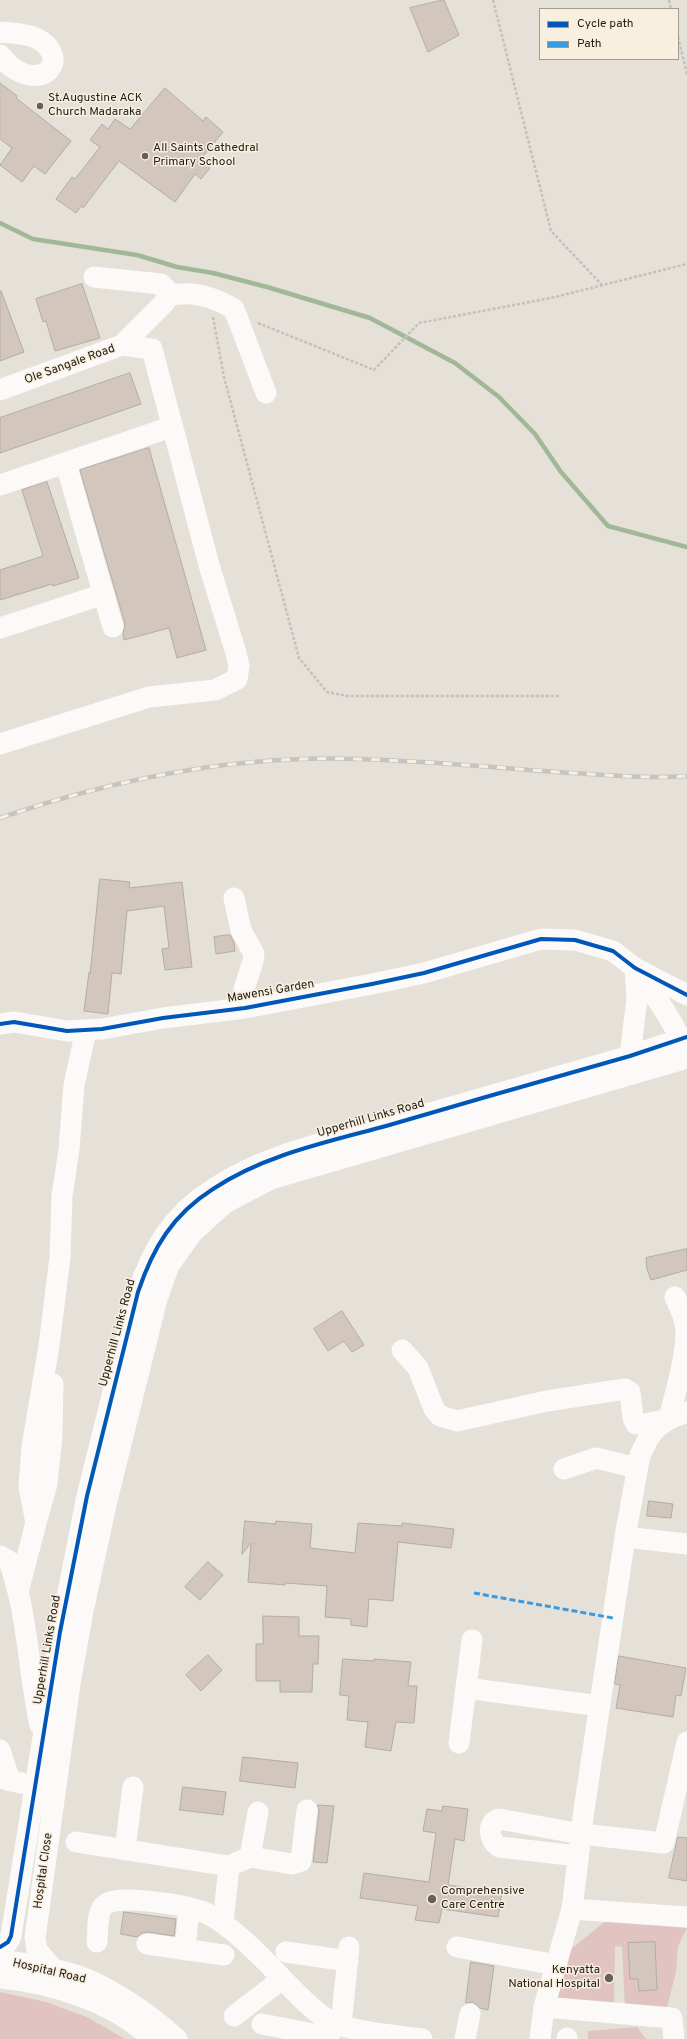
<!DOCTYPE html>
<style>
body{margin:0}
#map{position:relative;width:687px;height:2039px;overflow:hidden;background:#e5e0d8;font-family:Overpass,sans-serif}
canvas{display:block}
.legend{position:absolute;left:539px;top:8px;width:140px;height:52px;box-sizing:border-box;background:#f9efdf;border:1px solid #a29a8f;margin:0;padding:5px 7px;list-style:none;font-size:12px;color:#1f1b16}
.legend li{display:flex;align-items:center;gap:8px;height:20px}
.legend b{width:20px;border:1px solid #a29a8f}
</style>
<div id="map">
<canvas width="687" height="2039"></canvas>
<ul class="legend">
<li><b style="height:5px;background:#0057b8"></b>Cycle path</li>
<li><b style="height:5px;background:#3c9bdf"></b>Path</li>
</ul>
</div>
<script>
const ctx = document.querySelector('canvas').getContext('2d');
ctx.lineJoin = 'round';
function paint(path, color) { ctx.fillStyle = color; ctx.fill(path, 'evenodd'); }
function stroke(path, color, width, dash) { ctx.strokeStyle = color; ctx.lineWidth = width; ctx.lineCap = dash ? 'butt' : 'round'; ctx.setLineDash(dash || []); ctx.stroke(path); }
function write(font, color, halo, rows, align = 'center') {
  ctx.font = font + ' Overpass,sans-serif'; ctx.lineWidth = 3; ctx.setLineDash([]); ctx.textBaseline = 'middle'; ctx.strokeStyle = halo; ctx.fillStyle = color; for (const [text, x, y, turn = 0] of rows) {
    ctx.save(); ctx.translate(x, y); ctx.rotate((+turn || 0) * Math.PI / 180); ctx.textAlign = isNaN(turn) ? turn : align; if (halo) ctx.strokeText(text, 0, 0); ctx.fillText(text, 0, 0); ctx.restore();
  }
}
paint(new Path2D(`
 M607,1920L687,1928L678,1946L676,1972L667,2007L625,2006L622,1947L615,1946L614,2008L557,2001L570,1950Z
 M0,1992L46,2002L87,2017L125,2039H0Z
 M637,2027L646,2039H588V2031Z`), '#e1c4c1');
stroke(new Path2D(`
 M0,223L33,239L137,255L177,267L213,273L267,287L370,318L455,363L499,397L535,434L561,472L608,526L687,547`), '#a1b898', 4.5);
const building = new Path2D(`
 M444,0L459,35L428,52L410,8Z
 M0,83L17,96L16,98L71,141L45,174L34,166L22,182L0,165L12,148L0,139Z
 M165,88L203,121L206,117L223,132L200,160L210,168L201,179L195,174L175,202L119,161L83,208L81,206L76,213L56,199L72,177L75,179L100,147L90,140L102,124L108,129L115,119L130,129Z
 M82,284L100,338L55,351L46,321L43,322L36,299Z
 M1,291L24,352L0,361V292Z
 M130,373L141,404L0,453V418Z
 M149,448L206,650L177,658L169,628L124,640L123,634L125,624L80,470Z
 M47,482L79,578L53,586L52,584L0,600V570L43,556L22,490Z
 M100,879L130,882L129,888L182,882L192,967L165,970L162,949L169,948L164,906L127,911L121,974L112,973L108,1014L84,1011L89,972L90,973Z
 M230,935L234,942L235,951L216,954L214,937Z
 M687,1249V1270L651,1280L647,1269L646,1258Z
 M342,1311L364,1345L352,1352L344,1341L328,1351L314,1329Z
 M649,1501L673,1504L671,1518L647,1516Z
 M245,1521L275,1524L276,1521L312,1524L310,1548L355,1553L358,1523L402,1526V1523L454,1529L451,1548L398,1542L393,1601L369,1599L367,1627L351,1625V1619L325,1617L327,1586L286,1583L285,1585L248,1582L251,1543L242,1554Z
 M208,1562L223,1575L200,1600L185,1587Z
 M263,1616L299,1617V1636H319L318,1664H313L312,1692H280V1681H256V1644H263Z
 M208,1655L222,1670L201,1691L186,1675Z
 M619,1656L686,1668L681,1696L676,1695L673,1717L616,1708L620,1685L615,1684Z
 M343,1659L374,1661V1659L411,1662L408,1686H417L414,1723L396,1722L391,1751L365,1747L368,1722L347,1720L349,1696L340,1695Z
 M243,1757L298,1763L295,1788L240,1781Z
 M183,1787L226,1792L223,1815L180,1810Z
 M318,1805L334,1806L327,1863L313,1862L319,1811Z
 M443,1806L468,1809L464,1841L455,1839L448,1885L502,1892L498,1917L442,1909L439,1923L415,1920L418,1906L360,1898L364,1873L429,1882L436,1833L423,1831L427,1809L442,1811Z
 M678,1837L687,1838V1881L669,1878Z
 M124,1912L176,1919L174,1936L149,1932L142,1933L137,1937L121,1934Z
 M655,1942L657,1990L639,1991L638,1979H630L628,1943Z
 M471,1962L494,1966L488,2010L480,2008L473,2002L466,2003Z`);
paint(building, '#d2c6bd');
stroke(building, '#b2aca7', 1);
stroke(new Path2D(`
 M493,0L551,231L602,285
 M669,0L671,9
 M678,37L687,74
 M213,317L224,377L299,658L327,692L348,696H559
 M258,323L374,370L419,323L551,298L687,264`), '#c3c0bd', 2.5, [3, 2]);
stroke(new Path2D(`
 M0,32C12,33 25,33 36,38C70,55 48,91 13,68C8,65 4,59 0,55
 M167,296C190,290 214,297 234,309L266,393
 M0,390L122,345L165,302L167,290L161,284L94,277
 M66,464L113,627
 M0,485L171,427
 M0,628L104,594
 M0,744L149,697L215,690L237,679L239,666L236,653L209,565L152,349L122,345
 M234,898L241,930L254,954L253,961L244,989L245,1008
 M637,970C655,996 674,1022 686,1051
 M0,1024L14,1022L67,1031L102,1029L163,1018L245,1008L372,984L424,973L541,939L575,940L613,951L635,968L687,995
 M632,1067L630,1056L637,998L635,968
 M402,1350L418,1368L434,1409L440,1416L457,1421L547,1401L625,1389L630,1392L633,1418L636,1424H644L669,1419C675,1392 687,1356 686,1329C685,1317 680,1307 675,1297
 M564,1469L596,1458L637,1468
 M37,1519L47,1484L52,1435L53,1384
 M625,1537L687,1544
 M0,1556L9,1561C28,1614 28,1670 40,1725
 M19,1588L36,1523L29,1487L32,1447L49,1346L60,1257L62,1196L69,1149L74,1085L86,1030
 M466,1688L600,1706
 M459,1743L472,1640
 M0,1750L10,1781
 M0,1778L21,1783L48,1787
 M76,1842L229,1866
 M125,1850L133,1787
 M578,1856L499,1847C489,1840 486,1823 499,1819L581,1834L664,1843L687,1742
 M250,1857L292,1864L301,1861L307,1810
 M572,1909L687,1917
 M223,1923L229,1866L250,1857L258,1812
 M97,1942C99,1908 96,1899 134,1900C152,1901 185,1905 201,1911C224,1919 260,1955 278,1974C292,1989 314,2013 332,2022C353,2032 398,2036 422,2039
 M147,1944L224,1955
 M0,1947L8,1942L11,1936L60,1632L87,1496L138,1292C153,1248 172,1215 213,1189C264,1155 327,1142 386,1126C467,1102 549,1079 630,1056L687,1037
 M457,1947L557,1965
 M185,1950L189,1908
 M286,1952L348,1961
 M0,1960C23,1963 64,1970 84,1978C119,1993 149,2014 177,2039
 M55,1971L37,1950L35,1938L70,1684L83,1611L108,1496L157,1299L169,1265L192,1233L225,1203L271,1179L687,1058
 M0,1978C52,1983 114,2002 152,2039
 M544,2007L672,2018L674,2039
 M234,2016L282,1979
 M262,2024L329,2037
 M341,2025L349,1947
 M465,2039L470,2014
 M540,2039L544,2007L572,1909L584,1810L625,1537L640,1455L648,1439L656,1428L669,1419L687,1412
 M567,2039V2038`), '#fbfaf9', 21);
const rail = new Path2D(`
 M0,818C115,779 235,755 356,759C428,761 500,768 572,773C610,775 649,779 687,776`);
stroke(rail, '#c5c4c2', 4.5);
stroke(rail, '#f9efdf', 3, [9]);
stroke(new Path2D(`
 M474,1593L613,1618`), '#3c9bdf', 3, [6, 3]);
stroke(new Path2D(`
 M0,1024L14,1022L67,1031L102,1029L163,1018L245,1008L372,984L424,973L541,939L575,940L613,951L635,968L687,995
 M0,1947L8,1942L11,1936L60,1632L87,1496L138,1292C153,1248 172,1215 213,1189C264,1155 327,1142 386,1126C467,1102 549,1079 630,1056L687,1037`), '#0057b8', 4);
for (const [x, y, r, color] of [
 [40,106,4,"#64605a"],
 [145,156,4,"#64605a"],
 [432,1899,5,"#64605a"],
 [609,1978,5,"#64605a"]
]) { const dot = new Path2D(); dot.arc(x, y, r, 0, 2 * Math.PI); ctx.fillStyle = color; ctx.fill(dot); stroke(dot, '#f9efdf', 1.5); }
write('12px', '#1f1b16', '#f9efdf', [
 ["St.Augustine ACK",48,99],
 ["Church Madaraka",48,113],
 ["All Saints Cathedral",153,149],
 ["Primary School",153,163],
 ["Comprehensive",441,1892],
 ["Care Centre",441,1906],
 ["Kenyatta",600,1971,"right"],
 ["National Hospital",600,1985,"right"]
], 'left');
write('12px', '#1f1b16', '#f9efdf', [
 ["Ole Sangale Road",70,365,-20],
 ["Mawensi Garden",271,992,-10],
 ["Upperhill Links Road",371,1119,-16],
 ["Upperhill Links Road",118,1333,-75],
 ["Upperhill Links Road",48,1650,-80],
 ["Hospital Close",44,1871,-82],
 ["Hospital Road",49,1972,13]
]);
</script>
